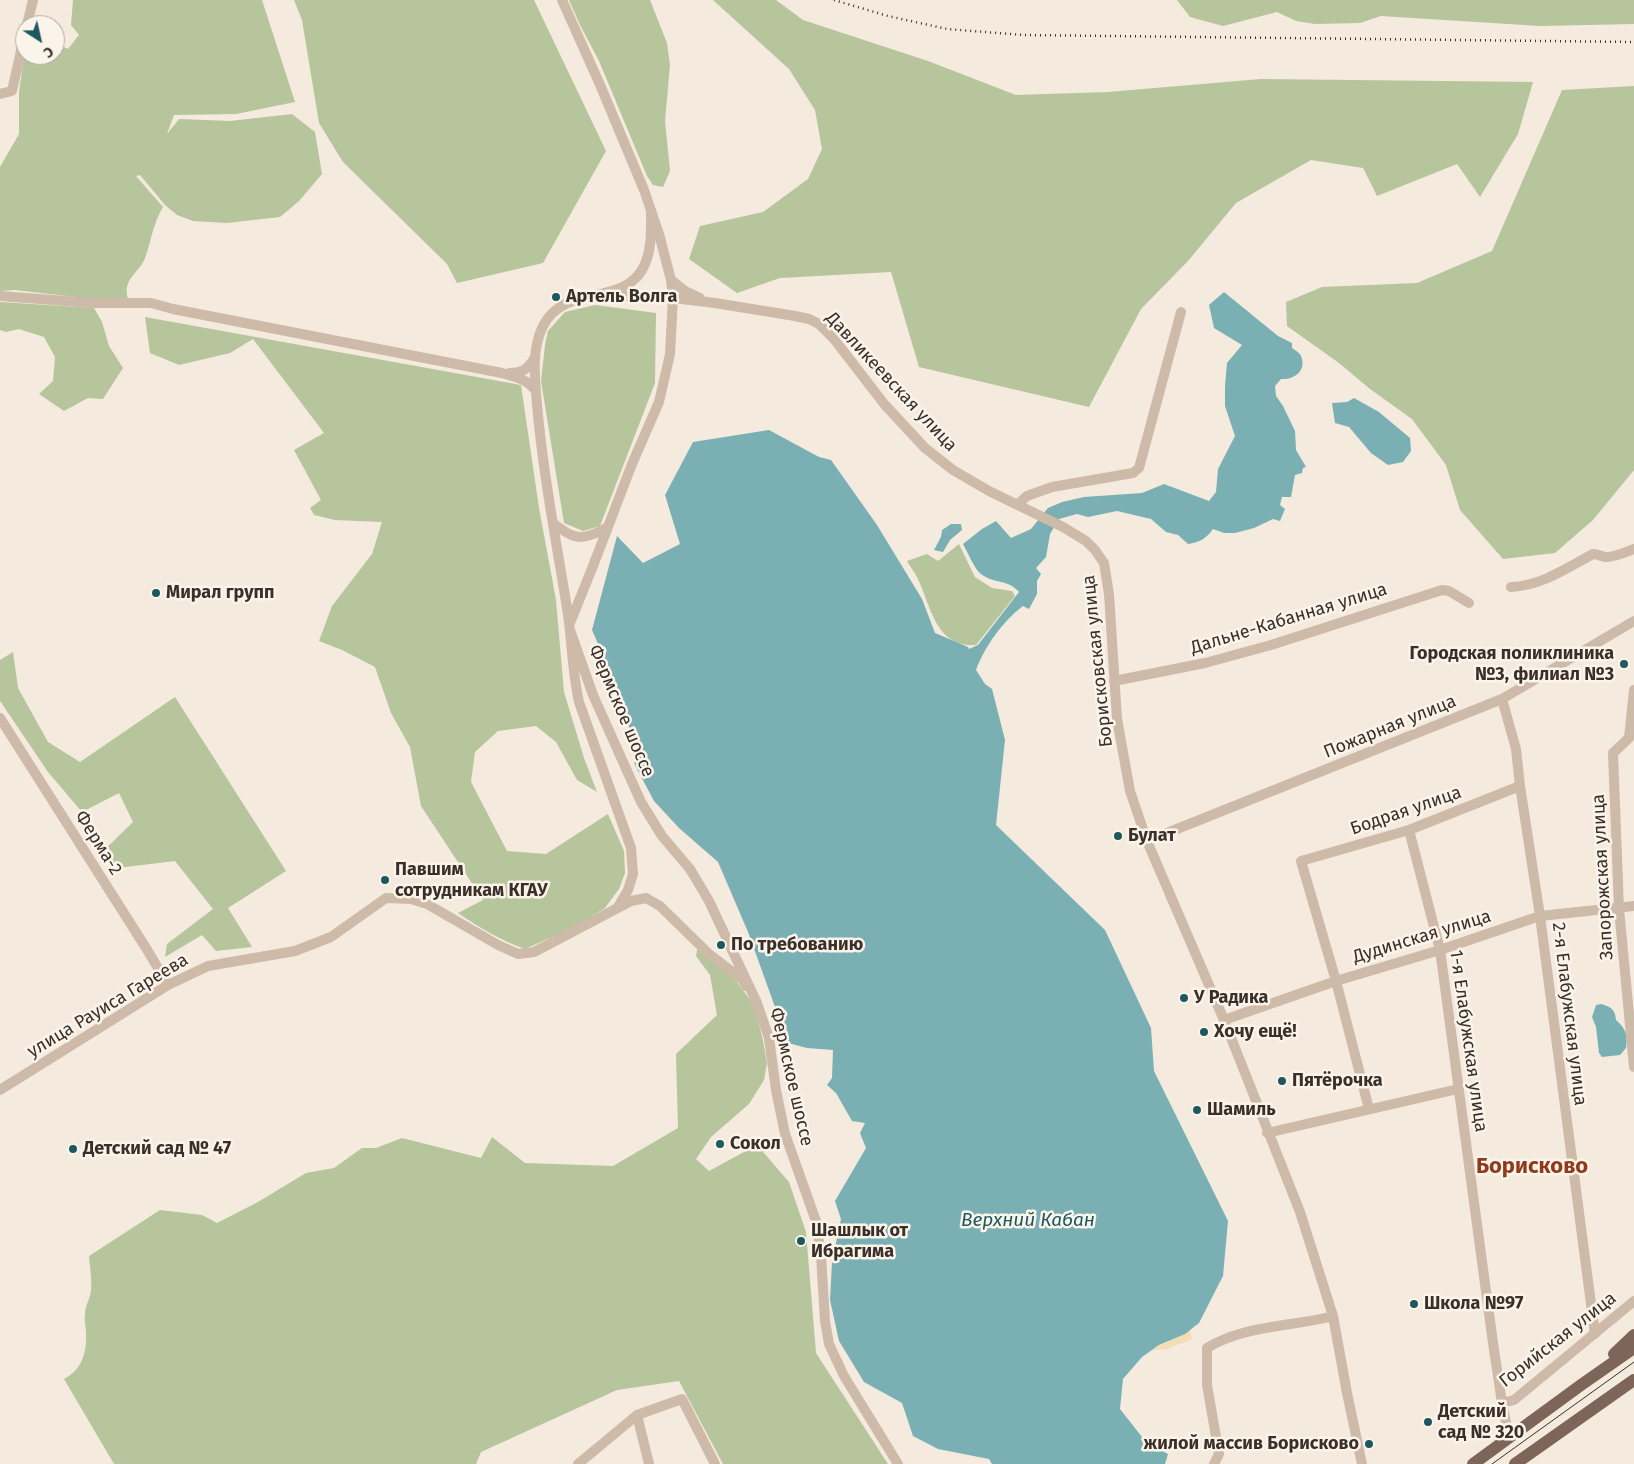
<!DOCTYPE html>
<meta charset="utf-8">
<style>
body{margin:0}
#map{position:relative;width:1634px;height:1464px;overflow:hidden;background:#f4eade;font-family:"Fira Sans",sans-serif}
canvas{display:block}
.north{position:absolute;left:15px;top:15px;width:50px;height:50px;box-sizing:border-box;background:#fbf4eb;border:1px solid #aea59d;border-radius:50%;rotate:145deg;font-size:14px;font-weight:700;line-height:20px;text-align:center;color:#3a2f29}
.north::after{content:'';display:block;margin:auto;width:18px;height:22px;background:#1b595f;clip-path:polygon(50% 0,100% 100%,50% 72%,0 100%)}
</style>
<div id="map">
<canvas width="1634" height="1464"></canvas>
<div class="north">С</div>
</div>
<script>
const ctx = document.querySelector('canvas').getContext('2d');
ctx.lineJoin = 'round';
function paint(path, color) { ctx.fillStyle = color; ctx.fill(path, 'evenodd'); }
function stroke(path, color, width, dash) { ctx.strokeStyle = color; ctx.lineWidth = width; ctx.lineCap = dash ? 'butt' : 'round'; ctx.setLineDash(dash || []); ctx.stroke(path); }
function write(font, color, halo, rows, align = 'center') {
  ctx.font = font + ' "Fira Sans",sans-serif'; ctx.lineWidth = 5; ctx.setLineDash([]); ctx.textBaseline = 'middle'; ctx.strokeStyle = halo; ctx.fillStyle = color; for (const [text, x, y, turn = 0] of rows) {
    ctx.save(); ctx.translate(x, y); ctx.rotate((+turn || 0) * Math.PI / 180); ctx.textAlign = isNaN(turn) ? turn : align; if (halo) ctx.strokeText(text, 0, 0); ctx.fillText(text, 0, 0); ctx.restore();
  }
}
paint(new Path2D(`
 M73,0H262L295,102L236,114L174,115L167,134L179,119L230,121L292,114L315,132L322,174L299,201L280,217L227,223L193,221L177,215L165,205L140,175L136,176L163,207C152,226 152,239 145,258C139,274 122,278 128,299H93L15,290L0,291V167L19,134V92L25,48V55H55V42L68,49L79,35L71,25Z
 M294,0H534L606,151L543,263L457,283L447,264L343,162L319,123L302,20Z
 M569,0H650L667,43L670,65L665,121L670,171L663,187L653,185L647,176L599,61L580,25Z
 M713,0H776L803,20L928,61L1016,95L1108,92L1261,79L1533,82L1518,134L1480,197L1457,164L1377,196L1363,168L1311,160L1236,203L1188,261L1141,309L1089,407L919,367L891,272L780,278L737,293L689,259L700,226L763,212L808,179L822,149L815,110L789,69Z
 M1177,0H1634V24L1540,26L1381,16L1360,23L1315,24L1296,21L1277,12L1223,26L1190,17Z
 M1634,86V470L1593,520L1555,553L1503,559L1460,510L1446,465L1412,419L1370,389L1339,363L1287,326L1286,302L1322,287L1417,283L1492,251L1562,90Z
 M0,302L94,308L102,322L109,346L123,368L103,399L88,398L64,411L39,394L53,381L55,357L44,337L19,329L6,332L0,330Z
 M595,305L656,313L655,383L600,526L583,531L564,523L541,381L545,345L548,331L565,312Z
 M145,317L521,385L539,508L556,600L564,692L584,758L597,792L577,780L556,742L536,726L498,731L475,752L471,782L507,851L546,854L608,814L624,851L625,873L619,889L605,908L574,927L525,949C500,940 480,928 458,913L483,900L421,806L410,747L391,713L375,667L342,650L319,641L332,606L372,554L382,522L335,520L314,515L310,508L321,500L294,450L324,433L253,339L230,353L179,365L150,353Z
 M959,544L975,577L992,588L1012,591L1015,596L976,645C935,648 931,605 917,577C914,572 910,566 907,561L927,554L938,561Z
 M13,652L18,688L48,742L80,762L175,697L286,871L228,908L252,947L216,951L202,935L165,957L167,944L213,909L175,861L117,868L98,856L133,822L119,793L82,812L48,772L0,701V660Z
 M698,946L737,982L754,1005L763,1040L767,1063L764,1080L749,1104L711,1137L696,1159L709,1171L757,1145L789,1182L806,1232L816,1353L888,1464H723L679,1381L617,1390L481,1452L476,1464H114L64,1379C82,1370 87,1352 86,1333C86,1326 84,1321 85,1314C85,1306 90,1299 91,1291C92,1280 90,1268 89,1256L160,1210L202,1215L217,1223L258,1202L306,1173L334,1168L362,1148H376L402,1138L481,1158L492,1137L525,1163L613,1166L678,1128L676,1054L717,1015L710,975L696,956Z`), '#b6c59c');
paint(new Path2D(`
 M1190,1330L1192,1339L1167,1349L1152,1350Z`), '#f2deb3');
paint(new Path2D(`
 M1224,292L1278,336L1292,343V348C1295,350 1300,353 1301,356C1307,371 1294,380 1281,379L1275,386L1276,396L1283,406L1295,431L1296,450L1306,467L1303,468L1302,473L1295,475L1291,497H1282L1280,505L1285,509L1280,521L1273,519L1254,528L1235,533H1224L1213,529C1206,539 1200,542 1188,544L1178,535L1166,532L1151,519L1117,511L1088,517L1077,514L1059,519L1050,534L1046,557L1036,568L1041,574L1037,581V594L1029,609L1023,606C1003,621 985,646 976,670L985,684L992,689L1005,740L996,825L1105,930L1151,1028L1154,1071L1228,1221L1223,1276L1199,1323L1185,1334L1159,1345L1142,1357L1123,1379L1120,1409L1146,1442L1168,1454L1165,1464H992L989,1459L938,1449L913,1436L902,1403L864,1382L839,1341L830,1300L832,1262L841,1219L835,1201L866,1148L860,1133L865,1123L852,1121L836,1093L827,1085L832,1078L833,1050L807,1048L788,1043L748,932L718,862L679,828L654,801L635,765L626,708L592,630L617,536L643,563L680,544L665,495L693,442L769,430L819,457L831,460L877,525L922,599L935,633L968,647L969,649L978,645L1019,592C1008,579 994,584 981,574C975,570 967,551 963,544L982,529L996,521L1011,538L1031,529L1048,508L1062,502L1084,497L1142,493L1164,484L1209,501L1216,492L1218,469L1235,436L1225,406V386L1227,363L1242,345L1214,328L1209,305Z
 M1354,398L1379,412L1410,438L1411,451L1403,462L1388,465L1371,453L1349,427L1335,423L1332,403L1347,402Z
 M951,524H961L962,530L950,540L943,552L934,550L941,537L942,530Z
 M1601,1004C1611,1007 1615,1009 1616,1020C1626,1029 1628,1035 1626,1048L1620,1055L1602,1057L1599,1053L1596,1027L1592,1017L1596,1005Z`), '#7ab0b4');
stroke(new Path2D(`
 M562,0L601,87L644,190L659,234L671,280L673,298L670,354L659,402L632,464L593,566L570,623
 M27,25L33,0
 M0,94L12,91L25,33
 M671,280L685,291L700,298
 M596,295L673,298L715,303L795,316L809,319L819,324L834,339L885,405L925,448L953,470L989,491L1063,527L1086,541L1095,550L1104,563L1109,594L1117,719L1130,791L1147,841L1224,1020L1300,1212L1333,1316L1347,1393L1362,1464
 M0,296L92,303H151L173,309L502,373C516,377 527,379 536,391
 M510,373C523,373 529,368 535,357
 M1018,504L1027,496L1052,487L1133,473L1139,468L1181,312
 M553,523C575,541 583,541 608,527
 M1511,587C1541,586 1567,568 1593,554C1598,554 1600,556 1605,557C1614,558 1626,552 1634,549
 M570,630L593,695L641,802L662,836L690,869L709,901L757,1003L769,1038L776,1090L785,1134L816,1221L821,1255L825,1321L829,1344L844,1376L898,1464
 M1114,681L1205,663L1271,645L1442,590L1449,591L1469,603
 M1634,690L1629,738L1613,753L1619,909L1634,1067
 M1502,699L1516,749L1520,786L1540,916L1595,1334
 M0,718L146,948L168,985
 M1409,830L1440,950L1493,1343L1502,1403L1509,1437
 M1147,841L1502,699L1634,621
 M618,907L628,890L633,874L631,848L579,702C572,671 572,639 567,608C556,540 543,473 537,405C535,379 531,350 543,326C565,282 627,308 645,264C652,247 651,229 651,212
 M1224,1020L1336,981L1440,950L1540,916L1634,906
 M0,1090L168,985L208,966L295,951L331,937L386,898L411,899L427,904L498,945L518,954L534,952L631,901L646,898L660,906L709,954L743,980L746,986
 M1369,1109L1336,981L1301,861L1409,830L1520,786
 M1267,1133L1458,1089
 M1502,1403L1514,1400L1634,1301
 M637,1415L649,1464
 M578,1464L637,1415L682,1399L715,1464
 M1214,1464L1219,1454L1207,1385V1348C1244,1325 1292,1327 1333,1316`), '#cebaa8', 10);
stroke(new Path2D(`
 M1614,1354L1634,1335
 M1473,1464L1581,1385L1634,1348
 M1515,1464L1634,1380`), '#7d6659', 12);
stroke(new Path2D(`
 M1492,1464L1634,1362`), '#3a2f29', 1);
stroke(new Path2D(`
 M834,0L888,16L947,29L1023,35L1634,42`), '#3a2f29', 2.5, [1, 4]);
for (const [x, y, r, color] of [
 [556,297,5,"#1b595f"],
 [156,593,5,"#1b595f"],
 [1624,664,5,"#1b595f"],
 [1118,836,5,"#1b595f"],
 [385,880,5,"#1b595f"],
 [721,945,5,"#1b595f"],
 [1184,998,5,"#1b595f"],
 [1204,1032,5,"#1b595f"],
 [1282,1081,5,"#1b595f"],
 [1197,1110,5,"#1b595f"],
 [720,1144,5,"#1b595f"],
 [73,1149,5,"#1b595f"],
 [801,1241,5,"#1b595f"],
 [1414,1304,5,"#1b595f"],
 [1428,1422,5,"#1b595f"],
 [1369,1444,5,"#1b595f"]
]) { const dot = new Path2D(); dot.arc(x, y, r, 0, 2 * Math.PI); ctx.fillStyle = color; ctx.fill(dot); stroke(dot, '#fbf4eb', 2); }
write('bold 18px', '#3a2f29', '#fbf4eb', [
 ["Артель Волга",566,297],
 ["Мирал групп",166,593],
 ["Городская поликлиника",1614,654,"right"],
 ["№3, филиал №3",1614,675,"right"],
 ["Булат",1128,836],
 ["Павшим",395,870],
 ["сотрудникам КГАУ",395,891],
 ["По требованию",731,945],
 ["У Радика",1194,998],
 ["Хочу ещё!",1214,1032],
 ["Пятёрочка",1292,1081],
 ["Шамиль",1207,1110],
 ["Сокол",730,1144],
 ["Детский сад № 47",83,1149],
 ["Шашлык от",811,1231],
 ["Ибрагима",811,1252],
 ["Школа №97",1424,1304],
 ["Детский",1438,1412],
 ["сад № 320",1438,1433],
 ["жилой массив Борисково",1359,1444,"right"]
], 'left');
write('18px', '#3a2f29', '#fbf4eb', [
 ["Давликеевская улица",891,382,47],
 ["Дальне-Кабанная улица",1289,619,-17],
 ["Борисковская улица",1098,661,-96],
 ["Фермское шоссе",621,711,67],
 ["Пожарная улица",1390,727,-22],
 ["Бодрая улица",1406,811,-19],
 ["Ферма-2",98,843,58],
 ["Запорожская улица",1603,877,-93],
 ["Дудинская улица",1422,937,-17],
 ["улица Рауиса Гареева",108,1006,-31],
 ["2-я Елабужская улица",1569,1014,83],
 ["1-я Елабужская улица",1468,1041,82],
 ["Фермское шоссе",791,1077,77],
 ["Горийская улица",1558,1340,-38]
]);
write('italic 19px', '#1b595f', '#fbf4eb', [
 ["Верхний Кабан",1028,1221]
]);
write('bold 22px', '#903a1c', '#fbf4eb', [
 ["Борисково",1532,1167]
]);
</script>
